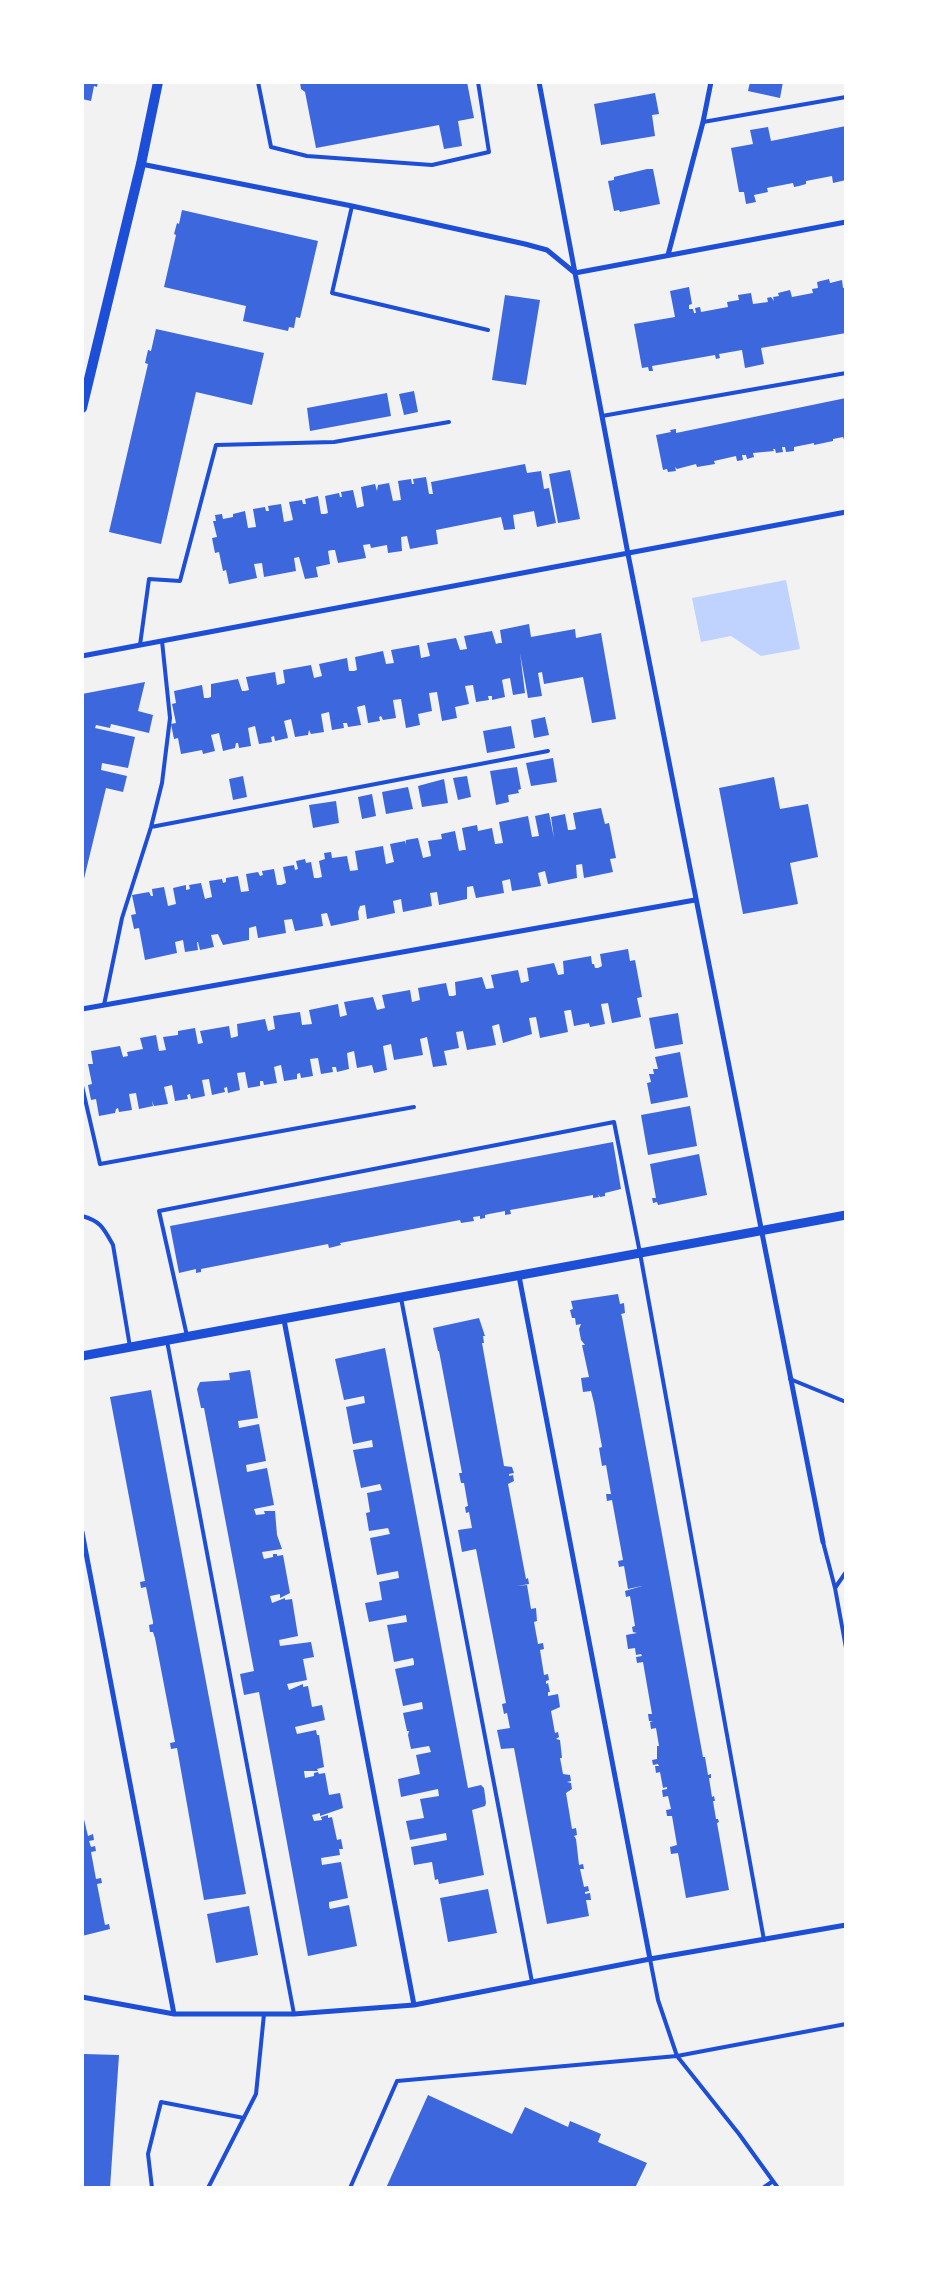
<!DOCTYPE html>
<style>
body{margin:0}
#map{position:relative;width:928px;height:2270px;overflow:hidden;background:#f2f2f2;font-family:Montserrat,sans-serif}
canvas{display:block}
.frame{position:absolute;inset:0;border:84px solid #fff;pointer-events:none}
</style>
<div id="map">
<canvas width="928" height="2270"></canvas>
<div class="frame"></div>
</div>
<script>
const ctx = document.querySelector('canvas').getContext('2d');
ctx.lineJoin = 'round';
function paint(path, color) { ctx.fillStyle = color; ctx.fill(path, 'evenodd'); }
function stroke(path, color, width, dash) { ctx.strokeStyle = color; ctx.lineWidth = width; ctx.lineCap = dash ? 'butt' : 'round'; ctx.setLineDash(dash || []); ctx.stroke(path); }
paint(new Path2D(`
 M786,580L800,649L761,656L731,636L701,642L692,598Z`), '#bfd3fe');
paint(new Path2D(`
 M82,82H98L97,87L94,86L91,101L82,99Z
 M300,82H467L474,118L458,121L462,146L444,149L439,125L316,148L305,92L301,89Z
 M750,82H783L780,98L748,91Z
 M655,93L659,114L652,115L655,136L601,145L594,104Z
 M846,126V180L833,183L832,176L806,181V184L799,186L794,187L793,183L767,188L768,192L754,195L756,202L746,204L744,192H739L731,148L753,144L750,130L768,127L771,141Z
 M647,169H653L660,204L620,212L619,210L614,211L608,181L614,180V177Z
 M182,210L318,241L300,318L296,317L294,328L289,327L288,331L243,321L246,306L164,287L176,235L174,234L177,223L179,224Z
 M829,279L830,283L842,280L843,288L846,287V333L761,348L764,364L745,368L742,350L719,354L720,358L716,359L715,355L652,366L653,371H649L648,367L642,368L634,324L675,317L670,291L689,287L692,304L689,305V309H693L694,313H696L695,308L700,307L701,312L728,307L727,302L739,300L738,295L751,293L753,304L768,302L767,298L771,297L774,301L773,297L779,296L778,293L790,290L792,297L813,293L812,289L818,288L817,282Z
 M505,295L540,300L526,385L492,380Z
 M156,329L264,353L252,405L196,392L161,544L109,532L148,364L145,363L148,350L151,351Z
 M414,391L418,412L404,415L399,394Z
 M387,393L391,416L310,431L307,408Z
 M846,398V445L843,437L833,439V441L814,445V443L794,447V445V451L786,452L785,447H782L783,452L776,453L775,449H773L774,451L753,453L754,457L747,459L746,455H742L743,460L737,461L736,456L714,461L715,464L697,467L696,464L677,469L675,467L676,471L668,472L667,469L663,470L656,435L671,432L670,430L676,429V433Z
 M525,464L527,473L541,471L544,489L549,488L556,523L537,527L534,511L513,515L515,529L504,530L501,517L436,530L438,544L426,546L410,549L407,536L401,537L402,551L388,553L387,545L371,548L370,544L363,545L366,558L338,563L335,550H332L328,551L330,564L316,567L318,577L305,579L299,557L294,558L296,571L264,577L262,563L254,564L257,578L229,584L226,570L223,571L219,552L215,553L212,538L217,537L213,521H216L215,515L222,514L223,519L233,517V514L245,511L248,528L256,527L253,509L265,507L266,511H269L268,506L281,504L284,522L293,520L289,502L302,500L303,504H306L305,499L318,496L321,514H325L328,513L325,496L339,493L340,497H342L341,492L353,490L357,508L364,506L361,487L375,484L377,491L378,485L389,483L393,501L401,500L398,481L411,479L412,484H414L413,479L426,477L429,494H433L431,482Z
 M570,470L580,519L558,523L549,474Z
 M529,624L531,637L575,629L576,638L601,633L616,719L592,723L583,677L544,684L542,672L538,673L542,696L528,698L520,653L525,693L513,695L510,678L505,679L502,680L505,697L492,700V696H488L489,700L476,702L473,685L465,686L469,704L455,707L457,718L442,721L437,692L429,693L432,711L418,714L420,725L406,728L401,699L393,700L396,718L383,720L381,716L379,717L380,721L368,723L365,705L357,707L361,725L348,727L347,723H343L344,728L332,730L329,712L321,714L324,732L311,734L309,730L308,735L295,737L291,719L284,721L288,738L275,741L274,736L271,737L272,742L259,744L255,726L248,728L251,746L239,748L238,743H236L235,748L223,751L219,733L211,735L215,751L203,754L202,750L181,754L178,738L174,739L171,724L176,723L172,704L176,703L174,691L202,685L204,698H208L211,697V684L238,679L242,691H245L249,690L246,677L275,672L277,685L285,683L283,670L311,665L314,678L322,676L319,664L347,658L349,671H354L357,670L355,657L383,651L386,664L394,663L391,650L419,645L421,658L430,656L427,643L456,638L460,650L467,649L464,636L492,631L496,644L499,643H502L500,630Z
 M145,682L138,711L153,715L149,733L111,724L110,728L96,725L95,728L135,737L128,768L102,763L101,770L127,776L123,792L106,788L82,887V694Z
 M545,717L549,735L534,738L531,720Z
 M511,726L515,748L487,753L483,731Z
 M553,758L557,782L531,786L526,763Z
 M517,767L521,789L518,790L519,793L508,795L509,802L496,805L490,771Z
 M243,776L247,797L233,800L229,779Z
 M467,776L471,797L458,800L453,778Z
 M774,777L780,809L808,804L818,857L790,863L798,904L743,914L719,788Z
 M444,779L448,803L422,807L418,786Z
 M408,787L413,809L386,814L382,792Z
 M372,794L376,816L362,819L358,797Z
 M336,801L339,823L313,828L309,805Z
 M601,808L605,824L609,823L616,858L610,859L613,872L584,878L582,864L576,865L577,878L548,884L545,871L538,873L541,886L512,891L510,879L502,881L504,893L476,898L473,886L467,887V899L439,905L437,892L430,893L432,906L403,912L401,899L393,901L395,913L367,919L365,905L360,906L358,912L359,920L331,926L327,913L321,914L323,926L295,931L292,919L284,920L286,933L258,938L256,926L249,928V940L223,945L218,934L211,935L214,947L200,950L198,942H197L198,950L185,952L183,940L175,942L177,953L145,960L139,928L134,929L131,915L136,914L132,895L149,892L151,896H153L152,889L164,887L168,906L176,904L173,888L186,885V890L190,889L189,885L201,883L205,899L208,898L212,897L209,881L222,879L223,883L226,882V878L238,876L241,892L249,891L246,874L258,872L260,876L263,875L262,871L274,869L277,885H281L286,883L283,867L294,865L295,870L298,869L296,861L305,859L306,863L311,862L314,878H318L322,877L319,861L325,859L324,853L331,852L332,858L347,856L350,871L358,870L355,851L383,846L386,864L394,862L390,844L405,841V845L406,840L418,838L423,858L431,856L428,841L442,839L441,834L455,831L459,851L463,850H466L462,828L477,825L478,831L492,828L495,844L503,843L499,822L528,816L532,837L539,836L535,816L549,813L554,838L551,817L565,814L568,830H572L576,829L573,813Z
 M628,949L630,961L635,960L642,997L637,998L641,1017L612,1023L608,1003L601,1004L605,1024L590,1027L589,1023L574,1026L571,1010H569L564,1011L568,1032L540,1038L536,1017L529,1018L532,1034L503,1043L499,1024L492,1026L496,1045L467,1050L463,1031L456,1032L459,1048L444,1051L447,1065L433,1067L427,1037L420,1039L423,1055L394,1060L391,1044L383,1046L387,1070L374,1073L372,1065L357,1068L354,1051L347,1053L349,1069L337,1072L336,1067H332L333,1072L321,1074L318,1058L310,1059L313,1076L301,1078L300,1073L297,1074V1079L284,1081L281,1065L277,1066L274,1067L277,1083L264,1085L263,1081H260V1086L248,1088L245,1072L237,1073L240,1090L228,1093L227,1087L224,1088L225,1092L212,1095L209,1079L202,1080L205,1096L191,1099L190,1094L187,1095L188,1099L175,1101L172,1085L164,1087L168,1104L154,1106L152,1101L153,1106L139,1109L136,1093L129,1094L132,1110L119,1112L118,1108L116,1109L115,1113L99,1116L96,1099L91,1100L88,1085L92,1084L88,1064H93L91,1051L120,1046L123,1057L128,1056L127,1052L143,1049L140,1038L156,1035L159,1051L166,1050L163,1037L178,1035V1031L195,1028L198,1044L203,1043L200,1031L229,1026L231,1038L235,1037L238,1036L237,1024L265,1019L268,1031L271,1030L275,1029L273,1016L300,1012L302,1025L312,1024L309,1010L338,1004L340,1017L347,1015L344,1002L373,997L377,1010L385,1008L382,995L410,990L412,1002L420,1000L418,988L446,983L449,996H453L456,995L455,982L482,977L486,989L494,988L491,975L518,970L521,983L529,981L527,968L554,963L558,975L564,974L563,961L591,956L592,964H594L595,968H598L602,966L600,954Z
 M678,1013L683,1044L655,1049L649,1018Z
 M680,1052L688,1097L651,1104L647,1083L651,1082L649,1074H654L653,1069H658L655,1057Z
 M690,1106L697,1146L648,1155L641,1115Z
 M613,1142L621,1189L605,1193V1196L600,1197L598,1194L599,1197L593,1198V1195L510,1210L511,1214L505,1215V1211L489,1214L485,1215V1218L480,1219V1216L473,1217L474,1221L461,1223L460,1220L340,1243L341,1245L329,1248L328,1244L201,1269V1272L196,1273V1269L179,1273L170,1226Z
 M699,1154L707,1195L658,1205L657,1202L653,1203L652,1198H656L650,1164Z
 M618,1294L620,1304L624,1303L625,1313L621,1314L622,1317L703,1757H705L708,1775L711,1774V1778H709L712,1797L714,1796L715,1801H713L716,1819H718L719,1822L717,1823L729,1890L686,1898L678,1853L671,1854L670,1847L677,1845L672,1816H667L666,1810L671,1809L668,1796L663,1797L662,1790L667,1789V1787L663,1788L660,1772L656,1773L655,1766H659L658,1764L653,1765L652,1760L657,1759V1746H659L656,1728L651,1729L650,1722L653,1721H649L648,1714H652L643,1662L637,1663L636,1657L642,1656L641,1654L636,1655L635,1648L628,1649L626,1635L637,1633L633,1632L632,1627L635,1626L630,1596L626,1597L625,1591L642,1586L628,1589L624,1566L619,1567L618,1561L623,1560L612,1500L607,1501L606,1494H611L606,1465L602,1466L599,1448L602,1447L594,1403L591,1391L583,1392L581,1378L589,1377L582,1345H585L581,1340L579,1329L581,1324L576,1325L575,1318H572L570,1310L573,1309L571,1301Z
 M479,1318L485,1336H483L484,1343H482L504,1466L512,1467L514,1473L509,1474V1476L513,1475L514,1481L508,1484L526,1579L528,1578L529,1584L517,1586L527,1585L531,1609L536,1608L537,1621L534,1622L538,1644L543,1643L544,1649L540,1650L544,1675L548,1674L549,1680L546,1681V1684L548,1683L550,1692H548V1696L558,1694L560,1707L551,1711L555,1733L558,1732L559,1737L556,1739L560,1740L562,1758H560L563,1774L570,1775L571,1781L567,1782L571,1783L572,1789L566,1793L572,1829L576,1828L577,1835L574,1836L576,1839L579,1865L583,1864L584,1869H580L584,1887L588,1886L589,1891L585,1892V1894L590,1893L591,1900H586L589,1916L547,1924L514,1748L501,1749L497,1730L510,1728L507,1713L504,1714L502,1704L506,1703L476,1549L462,1552L458,1530L472,1528L469,1512L466,1513L465,1507L468,1506L464,1483H461L459,1473H462L439,1351H438L433,1328Z
 M385,1348L468,1788L481,1785L484,1788L486,1803L485,1806L472,1810L484,1875L439,1884L438,1879L435,1880L432,1862L414,1865L411,1847L447,1840L446,1833L410,1840L406,1821L424,1818L420,1799L439,1796L438,1789L401,1797L398,1779L420,1774L416,1755L431,1752L429,1746L411,1749L408,1735L409,1731H407L403,1713L423,1709L422,1702L403,1706L395,1669L414,1665V1662L413,1658L394,1662L387,1625L407,1622L406,1615L369,1622L365,1603L382,1600L379,1582L399,1578L398,1571L377,1575L370,1538L390,1534L388,1528L369,1531L366,1513L370,1512L367,1493L382,1490L380,1484L361,1488L353,1450L373,1447L372,1440L353,1444L346,1407L365,1403L364,1396L344,1400L335,1359Z
 M250,1370L258,1418L238,1421L239,1428L259,1424L266,1461L246,1465L247,1472L267,1468L274,1505L254,1509L256,1515L265,1514L264,1511H275L277,1535L282,1549L262,1552L263,1556L264,1559L273,1557V1554H277V1556L283,1555L290,1593L280,1598V1594L270,1596L272,1603L285,1598V1600L292,1599L298,1636L279,1640L280,1646L311,1642L314,1657L303,1659L307,1680L287,1684L289,1690L303,1684V1687L308,1686L312,1707L322,1705L325,1720L295,1727L297,1734L316,1730L317,1735H319L324,1767L317,1769L318,1771H304L305,1778L314,1776V1773L318,1772L319,1774L325,1773L329,1795L340,1793L343,1808L320,1816V1813L312,1815L314,1821L322,1820L321,1817L328,1815V1818L332,1817L337,1840L341,1839L343,1849H339L340,1855L321,1858L322,1865L341,1862L348,1898L329,1902V1906L330,1909L349,1905L357,1946L308,1956L259,1692L244,1695L240,1674L254,1671L204,1408H201L197,1389L200,1382L230,1380L229,1373Z
 M151,1390L246,1894L204,1900L177,1748L171,1749L170,1743L175,1742L155,1638L153,1632H150L149,1625L153,1624V1622L146,1587L141,1588L140,1582L145,1581L110,1397Z
 M82,1811L88,1836L93,1834L94,1840L89,1841L91,1847L95,1846L96,1851L91,1852L96,1879L101,1878L102,1883L97,1884L105,1925L109,1924L110,1929L82,1936Z
 M488,1889L497,1933L448,1942L440,1898Z
 M249,1906L258,1955L216,1963L207,1914Z
 M82,2050L84,2054L119,2055L110,2188H82Z
 M428,2095L512,2134L525,2107L568,2127L570,2121L601,2134L598,2142L647,2163L635,2188H386Z`), '#3d67dc');
stroke(new Path2D(`
 M258,82L271,147L307,156L432,165L489,152L478,82
 M703,122L846,97
 M352,206L332,293L488,330
 M602,416L846,373
 M140,645L149,579L180,581L216,445L334,442L449,422
 M151,827L548,751
 M104,1005L122,918L151,827L162,783L170,718L162,641
 M82,1086L100,1164L414,1107
 M82,1216C101,1221 104,1229 113,1245L130,1347
 M401,1298L532,1982
 M187,1336L159,1211L614,1122L640,1253L764,1940
 M167,1341L294,2014
 M790,1379L846,1402
 M823,1542L835,1588L846,1572
 M835,1588L846,1648
 M650,1959L658,2000L677,2056L739,2134L778,2188
 M152,2188L148,2154L161,2102L244,2118
 M208,2188L256,2094L264,2014
 M350,2188L397,2081L677,2056L846,2024
 M763,2188L773,2181`), '#1d4ed8', 4);
stroke(new Path2D(`
 M539,82L628,554L823,1542
 M141,164L352,206L525,244L547,250L575,273L846,222
 M668,255L703,122L711,82
 M82,656L846,512
 M82,1009L695,900
 M519,1276L650,1959
 M284,1320L414,2005
 M82,1532L174,2014
 M82,1997L174,2014H294L414,2005L650,1959L846,1925`), '#1d4ed8', 5);
stroke(new Path2D(`
 M82,1356L846,1215`), '#1d4ed8', 9);
stroke(new Path2D(`
 M82,408L141,164L158,82`), '#1d4ed8', 10);
</script>
